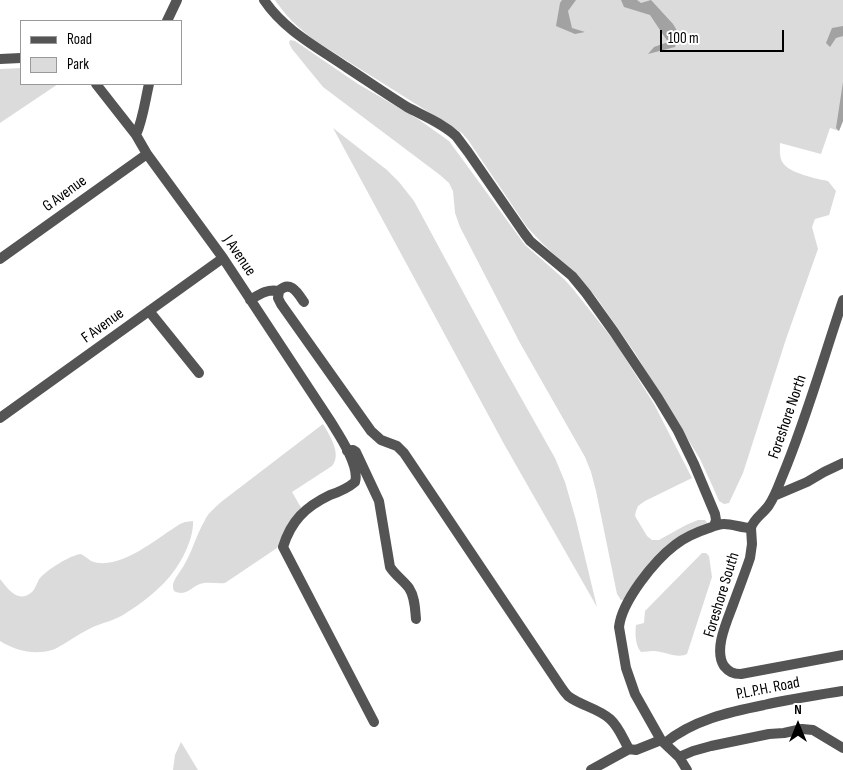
<!DOCTYPE html>
<style>
body{margin:0}
#map{position:relative;width:843px;height:770px;overflow:hidden;background:#fff;font-family:"Sofia Sans Condensed",sans-serif}
canvas{display:block}
.legend{position:absolute;left:20px;top:20px;width:162px;height:65px;box-sizing:border-box;background:#fff;border:1px solid #999;margin:0;padding:6px 9px;list-style:none;font-size:15px;color:#000}
.legend li{display:flex;align-items:center;gap:10px;height:25px}
.legend b{width:25px;border:1px solid #999}
.north{position:absolute;left:773px;top:700px;width:50px;height:50px;-webkit-text-stroke:4px #fff;paint-order:stroke;rotate:0deg;font-size:14px;font-weight:700;line-height:20px;text-align:center;color:#000}
.north::after{content:'';display:block;margin:auto;width:18px;height:22px;background:#000;clip-path:polygon(50% 0,100% 100%,50% 72%,0 100%)}
.scale{position:absolute;left:660px;top:30px;width:124px;height:22px;box-sizing:border-box;border:2px solid #000;border-top:0;padding-left:6px;font-size:15px;line-height:18px;white-space:nowrap;color:#000;-webkit-text-stroke:4px #fff;paint-order:stroke}
</style>
<div id="map">
<canvas width="843" height="770"></canvas>
<ul class="legend">
<li><b style="height:6px;background:#545454"></b>Road</li>
<li><b style="height:14px;background:#dbdbdb"></b>Park</li>
</ul>
<div class="north">N</div>
<div class="scale">100 m</div>
</div>
<script>
const ctx = document.querySelector('canvas').getContext('2d');
ctx.lineJoin = 'round';
function paint(path, color) { ctx.fillStyle = color; ctx.fill(path, 'evenodd'); }
function stroke(path, color, width, dash) { ctx.strokeStyle = color; ctx.lineWidth = width; ctx.lineCap = dash ? 'butt' : 'round'; ctx.setLineDash(dash || []); ctx.stroke(path); }
function write(font, color, halo, rows, align = 'center') {
  ctx.font = font + ' "Sofia Sans Condensed",sans-serif'; ctx.lineWidth = 4; ctx.setLineDash([]); ctx.textBaseline = 'middle'; ctx.strokeStyle = halo; ctx.fillStyle = color; for (const [text, x, y, turn = 0] of rows) {
    ctx.save(); ctx.translate(x, y); ctx.rotate((+turn || 0) * Math.PI / 180); ctx.textAlign = isNaN(turn) ? turn : align; if (halo) ctx.strokeText(text, 0, 0); ctx.fillText(text, 0, 0); ctx.restore();
  }
}
paint(new Path2D(`
 M275,0H843V121L839,131L830,128L821,154L780,143C780,149 779,158 783,163C789,173 817,179 828,181L836,191L829,215L815,219L812,227L818,249L786,339L743,473L729,503L724,504L719,501L712,485L700,459L635,353L596,297L578,277L542,243L527,227L468,140L462,133L314,40C297,26 288,19 275,0Z
 M290,40L295,41L358,84L418,119L449,141L525,245L564,279L573,289L615,342L654,404L692,478L645,501L638,506L636,511L635,516L647,536L652,540H659L686,525L698,520H705L708,524L692,533L626,599L621,600L617,594L596,491L591,472L585,457L520,343L460,227L455,213L453,191L449,183L440,175L323,87L292,49L289,43Z
 M21,68V84H58L0,123V69Z
 M333,128L387,170L399,182L414,201L502,364L555,458L565,482L576,520L597,607L504,444Z
 M323,424C330,436 342,454 332,466L292,492L303,511L277,548L225,583C218,584 211,582 204,583C192,584 188,598 174,591C171,584 175,579 179,573C191,557 195,537 205,520C208,513 215,508 221,502Z
 M193,521C194,542 177,571 162,585C151,596 136,607 123,615C113,621 101,623 91,628C78,634 67,643 55,649C36,656 16,651 0,641V579C8,589 18,604 32,592C36,588 37,582 40,578C47,570 70,555 81,554C85,556 88,559 91,561C119,572 157,538 180,524L185,522Z
 M702,553H706L709,556L712,577L687,654C677,659 664,651 653,651C649,651 645,652 641,652C635,645 635,633 636,625L644,623L645,611Z
 M181,742L198,770H173L175,755Z`), '#dbdbdb');
paint(new Path2D(`
 M562,0H576L568,11L572,28L585,32L575,34L556,26L560,3Z
 M621,0H637L641,3L651,0L673,24L679,34L675,47L648,54L654,47L668,42L650,15L624,7Z
 M843,26V36L836,38L830,47L826,43L832,28Z
 M843,82V121L839,131L836,128Z`), '#a2a2a2');
stroke(new Path2D(`
 M264,0C284,30 317,47 346,67C366,80 386,94 407,107C424,116 442,123 456,136L468,152L524,233L530,241L572,276L586,293L614,332L658,398L678,431L694,464L715,514L716,520L714,526
 M167,21L177,0
 M0,59L21,58
 M96,84L136,135L147,154L223,258L331,422C339,435 360,466 355,482C348,488 339,492 330,495C305,507 291,521 283,547L374,722
 M136,135C143,119 145,101 149,84
 M0,259L147,154
 M279,291C290,280 297,292 304,302
 M250,300C260,294 266,289 279,291L278,298L281,304L371,431L381,440L397,446L404,453L561,687C563,690 565,693 568,696C581,706 598,708 610,719C619,727 623,739 629,749
 M149,311L199,373
 M0,418L223,258
 M347,451L353,450L356,452L379,501L390,567C395,575 403,580 409,588C415,597 415,609 416,619
 M774,496L807,482L824,472L843,463
 M751,528L752,544L750,558C745,573 739,588 734,602C728,619 713,649 724,666C729,672 733,674 741,674L843,655
 M751,528C753,519 764,513 769,505C775,496 778,487 782,477C806,420 823,359 843,300
 M665,743C693,720 729,712 764,705C790,699 817,695 843,691
 M679,757L693,751L711,746L769,734L784,733L802,729L813,730L843,748
 M591,770L629,749L636,750L661,740
 M687,770L679,757L661,740L635,694L626,668L619,627C622,601 654,561 675,545C685,537 697,532 709,528C714,526 719,524 724,524C733,524 742,528 751,528`), '#545454', 10);
write('16px', '#000', '#fff', [
 ["G Avenue",65,194,-36],
 ["J Avenue",239,256,56],
 ["F Avenue",103,326,-36],
 ["Foreshore North",788,417,-71],
 ["Foreshore South",722,595,-73],
 ["P.L.P.H. Road",768,689,-11]
]);
</script>
